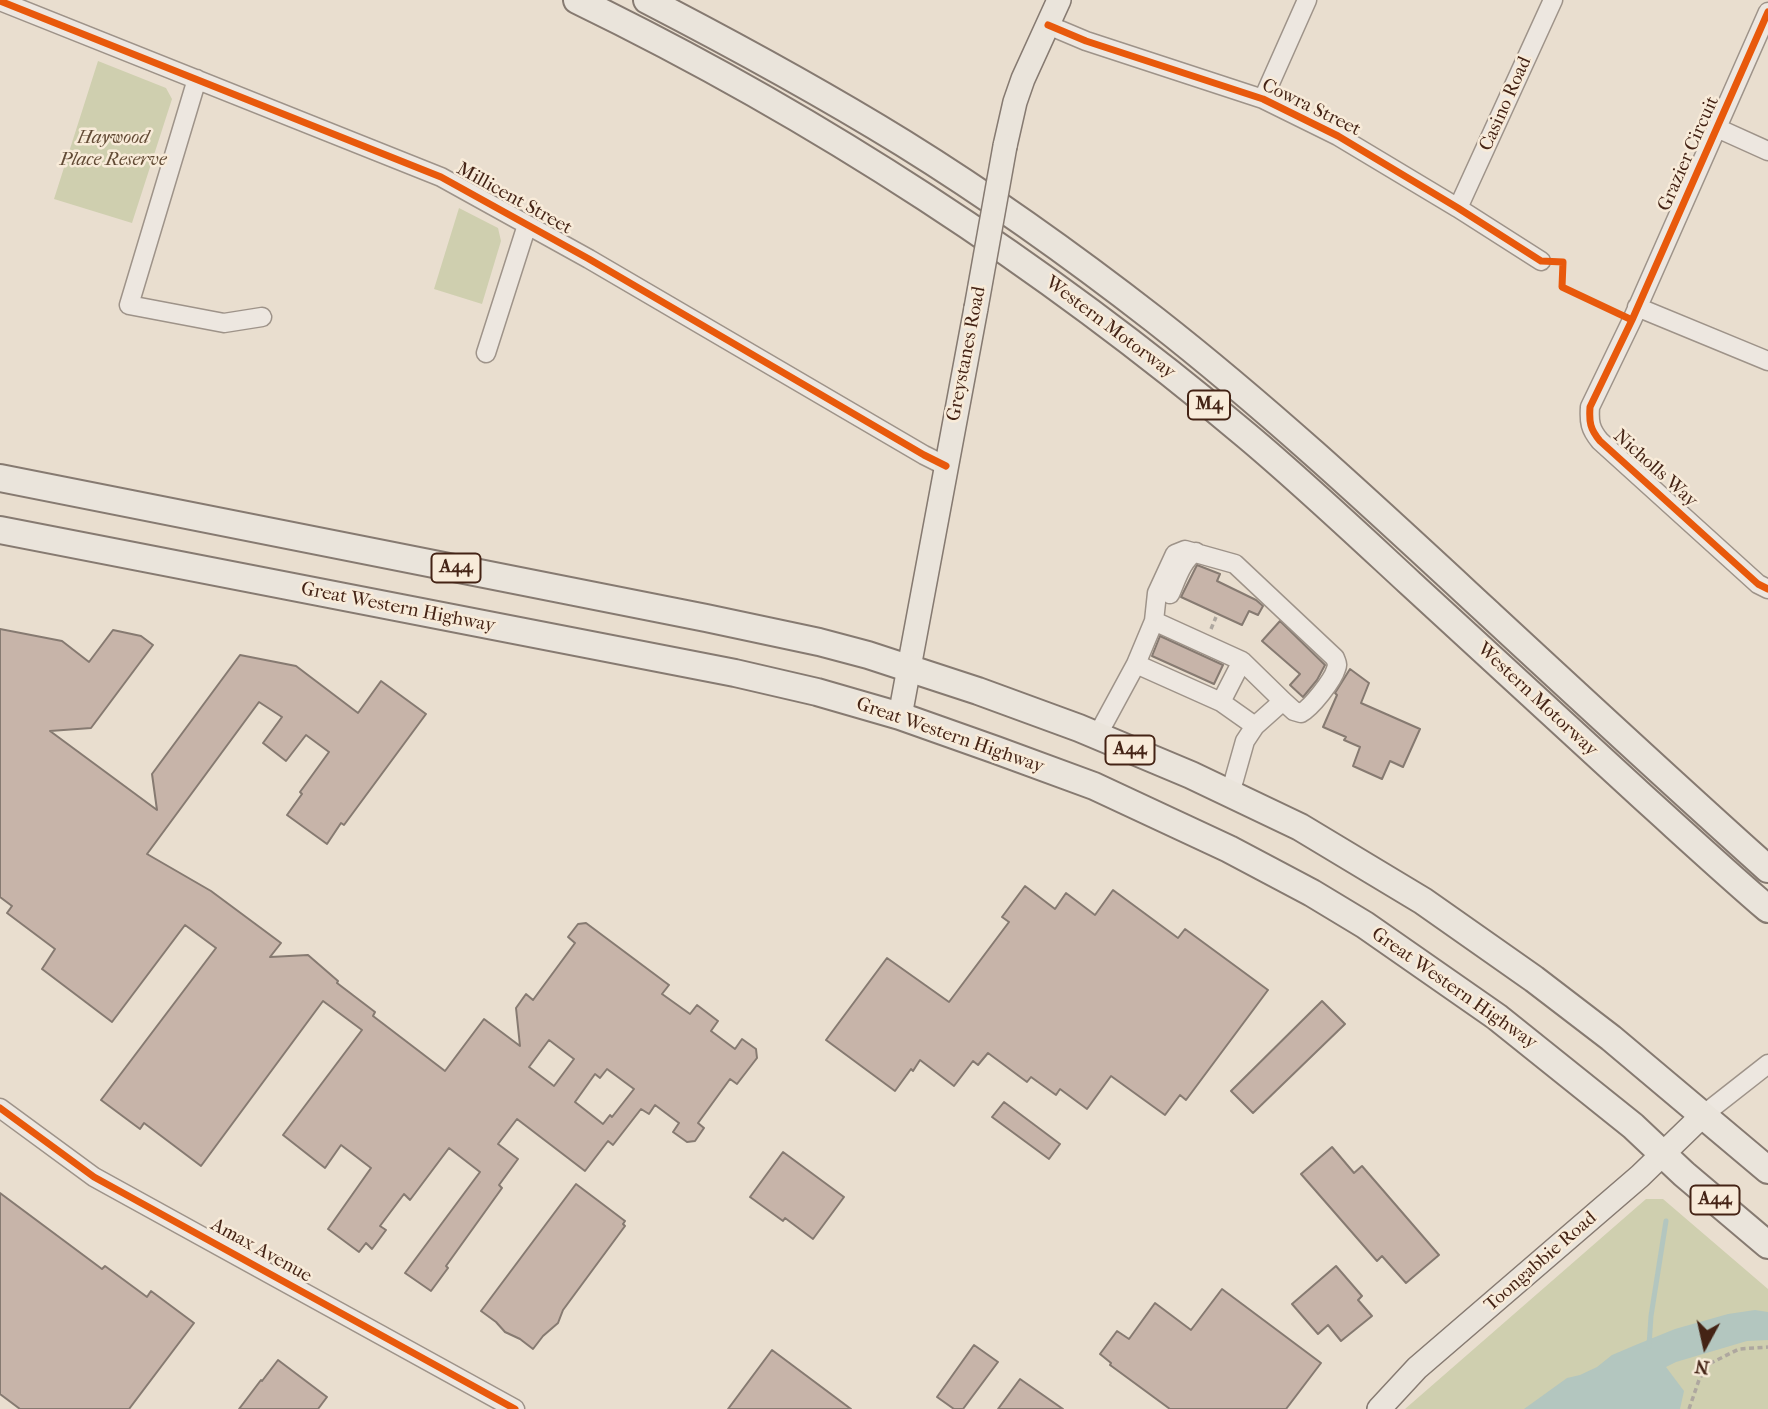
<!DOCTYPE html>
<style>
body{margin:0}
#map{position:relative;width:1768px;height:1409px;overflow:hidden;background:#e9decf;font-family:"IM FELL French Canon",serif}
canvas{display:block}
.north{position:absolute;left:1670px;top:1311px;width:70px;height:70px;-webkit-text-stroke:5px #f8ebd9;paint-order:stroke;rotate:188deg;font-size:19px;font-weight:700;line-height:28px;text-align:center;color:#442315}
.north::after{content:'';display:block;margin:auto;width:24px;height:32px;background:#442315;clip-path:polygon(50% 0,100% 100%,50% 72%,0 100%)}
</style>
<div id="map">
<canvas width="1768" height="1409"></canvas>
<div class="north">N</div>
</div>
<script>
const ctx = document.querySelector('canvas').getContext('2d');
ctx.lineJoin = 'round';
function paint(path, color) { ctx.fillStyle = color; ctx.fill(path, 'evenodd'); }
function stroke(path, color, width, dash) { ctx.strokeStyle = color; ctx.lineWidth = width; ctx.lineCap = dash ? 'butt' : 'round'; ctx.setLineDash(dash || []); ctx.stroke(path); }
function write(font, color, halo, rows, align = 'center') {
  ctx.font = font + ' "IM FELL French Canon",serif'; ctx.lineWidth = 5; ctx.setLineDash([]); ctx.textBaseline = 'middle'; ctx.strokeStyle = halo; ctx.fillStyle = color; for (const [text, x, y, turn = 0] of rows) {
    ctx.save(); ctx.translate(x, y); ctx.rotate((+turn || 0) * Math.PI / 180); ctx.textAlign = isNaN(turn) ? turn : align; if (halo) ctx.strokeText(text, 0, 0); ctx.fillText(text, 0, 0); ctx.restore();
  }
}
paint(new Path2D(`
 M98,61L166,88L172,99L132,223L54,199Z
 M459,208L498,228L501,241L482,304L434,289Z
 M1646,1199H1663L1768,1289V1409H1405Z`), '#cfcfaf');
paint(new Path2D(`
 M1755,1310L1768,1312V1340L1747,1341L1676,1362L1666,1367L1684,1391L1680,1409H1524L1567,1378L1580,1375L1597,1367L1612,1355L1638,1344L1675,1329L1728,1314Z`), '#b3c6bf');
stroke(new Path2D(`
 M1649,1346L1651,1316L1666,1221`), '#b3c6bf', 5);
const building = new Path2D(`
 M1197,565L1220,574L1217,581L1256,600L1263,606L1258,615L1249,611L1242,625L1181,597Z
 M1280,621L1325,665L1317,680L1303,697L1290,685L1300,674L1262,641Z
 M0,629L62,641L89,662L113,630L141,636L153,645L91,728L50,731L157,810L152,774L240,655L296,666L358,713L381,681L426,714L344,825L341,823L327,844L287,815L302,794L300,792L329,752L306,735L286,761L263,743L282,717L259,702L147,854L211,891L281,943L270,957L308,955L338,981L337,983L375,1012L373,1016L445,1071L484,1019L520,1046L516,1008L526,994L533,1000L575,943L568,937L578,924L586,923L669,985L662,994L690,1014L697,1005L718,1021L711,1031L735,1049L742,1039L756,1049L757,1058L737,1084L730,1079L698,1123L704,1128L695,1141L687,1142L673,1132L679,1123L655,1105L649,1114L641,1109L613,1145L608,1141L585,1171L517,1119L498,1144L518,1159L499,1185L502,1188L446,1266L448,1268L431,1291L405,1273L480,1172L449,1148L410,1200L404,1194L380,1226L386,1230L372,1249L366,1243L359,1252L328,1229L371,1168L341,1145L325,1168L283,1135L362,1030L323,1001L201,1166L144,1123L140,1129L101,1100L216,948L185,925L112,1022L42,969L55,949L7,913L12,906L0,897ZM549,1040L574,1059L554,1086L529,1067ZM607,1069L634,1089L612,1117L610,1115L603,1124L575,1102L595,1074L600,1078Z
 M1160,636L1223,665L1214,684L1152,656Z
 M1350,669L1369,683L1361,703L1420,729L1403,767L1390,761L1382,779L1353,766L1360,747L1344,740L1346,737L1323,727L1337,695L1335,693Z
 M1025,886L1055,909L1066,893L1095,915L1113,890L1178,938L1185,929L1268,990L1186,1100L1180,1095L1165,1115L1111,1076L1087,1109L1060,1089L1056,1095L1031,1077L1027,1082L988,1053L978,1065L973,1061L954,1086L920,1060L913,1071L911,1069L895,1091L826,1040L887,958L949,1002L1009,922L1002,917Z
 M1322,1001L1345,1024L1253,1113L1231,1091Z
 M1004,1102L1060,1144L1049,1159L992,1117Z
 M1332,1147L1354,1173L1362,1166L1439,1255L1406,1283L1382,1256L1377,1261L1301,1174Z
 M783,1152L844,1197L813,1239L785,1218L783,1221L750,1197Z
 M576,1184L625,1221L623,1224L625,1226L563,1310L558,1323L543,1336L533,1349L520,1339L505,1332L496,1322L481,1311Z
 M0,1193L102,1269L105,1266L147,1297L151,1291L194,1323L129,1409H20L0,1394Z
 M1336,1266L1362,1296L1358,1300L1372,1316L1341,1341L1328,1325L1318,1334L1292,1304Z
 M1222,1289L1321,1363L1286,1409H1170L1110,1365L1111,1363L1100,1354L1117,1331L1129,1339L1155,1303L1191,1330Z
 M974,1345L998,1362L963,1409H954L937,1397Z
 M772,1350L851,1409H728Z
 M278,1360L327,1397L318,1409H239L261,1380L262,1381Z
 M1020,1379L1063,1409H998Z`);
paint(building, '#c7b4a9');
stroke(building, '#867a71', 2);
const minor = new Path2D(`
 M0,1L441,177L589,259L924,455L946,466
 M1768,12L1632,320L1590,407C1589,422 1590,429 1600,441L1758,584L1768,589
 M1048,25L1086,41L1263,99L1338,136L1458,208L1541,261
 M197,79L129,305L224,323L262,317
 M1263,99L1307,0
 M1717,128L1768,151
 M1458,208L1553,0
 M1637,307L1768,361
 M486,353L527,225
 M1170,594C1176,581 1182,559 1196,552
 M1154,621L1157,593L1175,554L1185,550L1235,564L1335,658C1337,664 1338,664 1336,669C1333,680 1311,708 1301,713L1294,711L1283,701
 M1221,702L1255,726L1283,701L1242,661
 M1097,736L1136,664L1154,621L1242,661L1221,702L1136,664
 M1230,794L1245,741L1255,726
 M0,1108L94,1177L515,1409
 M1703,1115L1768,1064`);
const major = new Path2D(`
 M1005,146L1015,102L1023,79L1059,0
 M900,716L976,308
 M1379,1409L1417,1368L1640,1176L1703,1115`);
const highway = new Path2D(`
 M577,0C816,116 1044,265 1247,436C1303,483 1357,534 1410,583C1488,655 1566,727 1644,798C1685,835 1726,873 1768,909
 M647,0C734,45 820,92 903,143C990,197 1074,257 1155,320C1270,410 1376,509 1483,608C1577,695 1672,783 1768,869
 M0,478L706,618L819,642L868,655L978,691L1079,728L1191,775L1300,827L1423,901L1534,979L1611,1038L1768,1170
 M0,530L735,673L817,692L900,716L996,750L1094,786L1229,849L1312,893L1365,925L1497,1017L1633,1126L1684,1174L1768,1245`);
stroke(minor, '#9e9389', 21);
stroke(major, '#867a71', 26);
stroke(highway, '#867a71', 30);
stroke(new Path2D(`
 M1211,629L1216,617
 M1689,1409L1699,1380L1707,1365L1739,1349L1768,1347`), '#aea79f', 3.5, [5, 3.5]);
stroke(minor, '#ede7e0', 18);
stroke(major, '#eae4db', 23);
stroke(highway, '#eae4db', 26);
const majorBridge = new Path2D(`
 M976,308L1005,146`);
stroke(majorBridge, '#867a71', 26, []);
stroke(majorBridge, '#eae4db', 23);
stroke(new Path2D(`
 M0,1L441,177L589,259L924,455L946,466
 M1768,12L1632,320L1590,407C1589,422 1590,429 1600,441L1758,584L1768,589
 M1048,25L1086,41L1263,99L1338,136L1458,208L1541,261L1563,262L1562,287L1632,320
 M0,1108L94,1177L515,1409`), '#e8590c', 7);
for (const [x, y, w] of [
 [1209,405,42],
 [456,568,49],
 [1130,750,49],
 [1715,1200,49]
]) { const box = new Path2D(); box.roundRect(x - w / 2, y - 14.5, w, 29, 5); ctx.fillStyle = '#f8ebd9'; ctx.fill(box); stroke(box, '#442315', 2); }
write('bold 18px', '#442315', null, [
 ["M4",1209,405],
 ["A44",456,568],
 ["A44",1130,750],
 ["A44",1715,1200]
]);
write('19px', '#442315', '#f8ebd9', [
 ["Casino Road",1506,104,-66],
 ["Cowra Street",1311,108,26],
 ["Grazier Circuit",1689,154,-66],
 ["Millicent Street",514,199,29],
 ["Western Motorway",1110,328,37],
 ["Greystanes Road",967,354,-79],
 ["Nicholls Way",1655,469,42],
 ["Great Western Highway",398,608,11],
 ["Western Motorway",1537,700,43],
 ["Great Western Highway",950,736,19],
 ["Great Western Highway",1454,989,35],
 ["Amax Avenue",261,1251,29],
 ["Toongabbie Road",1541,1262,-41]
]);
write('italic 19px', '#624b35', '#f8ebd9', [
 ["Haywood",113,138],
 ["Place Reserve",113,160]
]);
</script>
